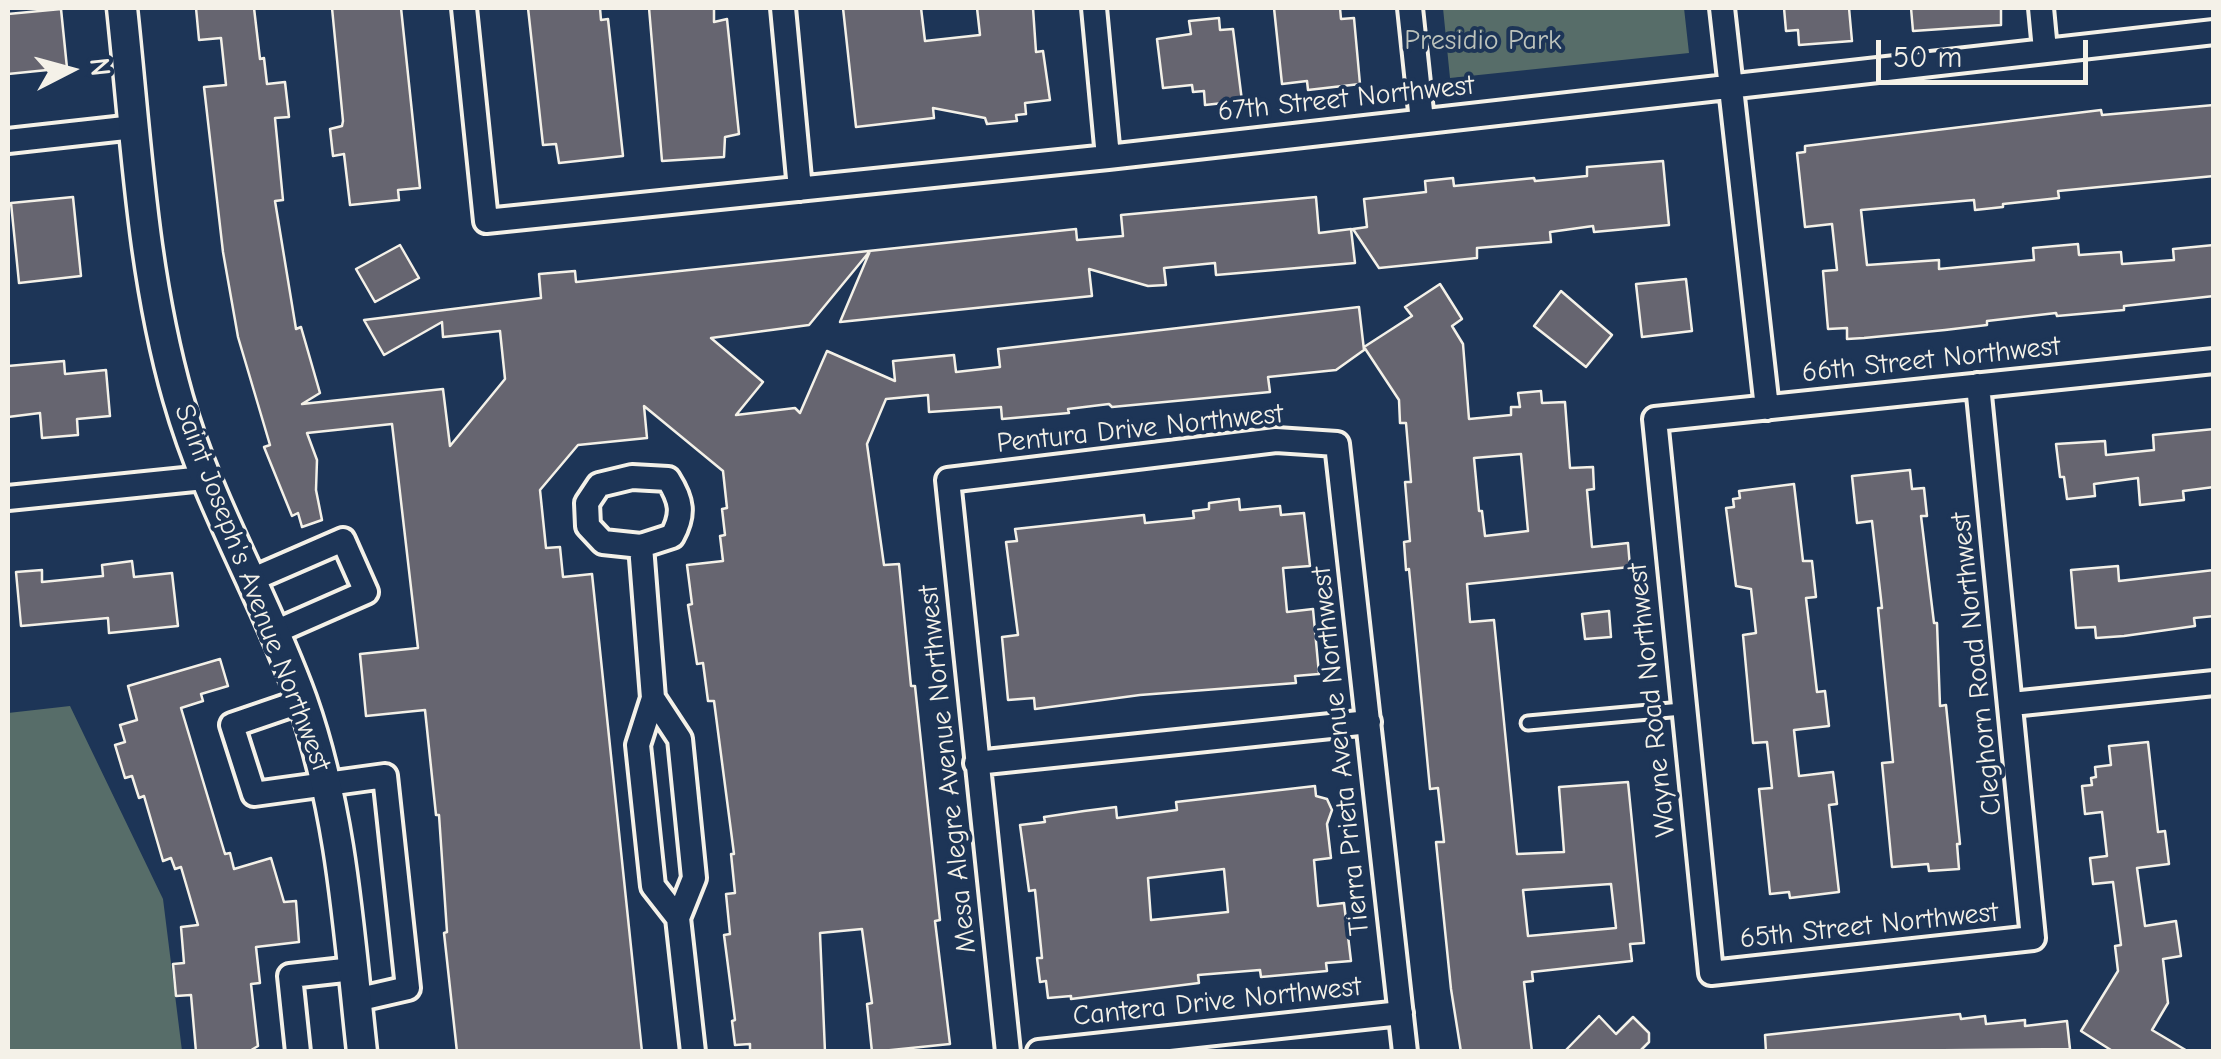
<!DOCTYPE html>
<style>
body{margin:0}
#map{position:relative;width:2221px;height:1059px;overflow:hidden;background:#1d3557;font-family:"Comic Neue",sans-serif}
canvas{display:block}
.frame{position:absolute;inset:0;border:10px solid #f4f1e8;pointer-events:none}
.north{position:absolute;left:20px;top:20px;width:100px;height:100px;-webkit-text-stroke:8px #1d3557;paint-order:stroke;rotate:84deg;font-size:28px;font-weight:700;line-height:40px;text-align:center;color:#f4f1e8}
.north::after{content:'';display:block;margin:auto;width:35px;height:45px;background:#f4f1e8;clip-path:polygon(50% 0,100% 100%,50% 72%,0 100%)}
.scale{position:absolute;left:1876px;top:40px;width:212px;height:45px;box-sizing:border-box;border:5px solid #f4f1e8;border-top:0;padding-left:12px;font-size:30px;line-height:35px;white-space:nowrap;color:#f4f1e8;-webkit-text-stroke:8px #1d3557;paint-order:stroke}
</style>
<div id="map">
<canvas width="2221" height="1059"></canvas>
<div class="frame"></div>
<div class="north">N</div>
<div class="scale">50 m</div>
</div>
<script>
const ctx = document.querySelector('canvas').getContext('2d');
ctx.lineJoin = 'round';
function paint(path, color) { ctx.fillStyle = color; ctx.fill(path, 'evenodd'); }
function stroke(path, color, width, dash) { ctx.strokeStyle = color; ctx.lineWidth = width; ctx.lineCap = dash ? 'butt' : 'round'; ctx.setLineDash(dash || []); ctx.stroke(path); }
function write(font, color, halo, rows, align = 'center') {
  ctx.font = font + ' "Comic Neue",sans-serif'; ctx.lineWidth = 8; ctx.setLineDash([]); ctx.textBaseline = 'middle'; ctx.strokeStyle = halo; ctx.fillStyle = color; for (const [text, x, y, turn = 0] of rows) {
    ctx.save(); ctx.translate(x, y); ctx.rotate((+turn || 0) * Math.PI / 180); ctx.textAlign = isNaN(turn) ? turn : align; if (halo) ctx.strokeText(text, 0, 0); ctx.fillText(text, 0, 0); ctx.restore();
  }
}
paint(new Path2D(`
 M1443,8H1684L1689,53L1450,78Z
 M70,706L163,899L182,1051H8V713Z`), '#576d69');
const building = new Path2D(`
 M196,8H254L260,59L264,58L267,84L285,82L289,117L275,118L283,200L275,201L296,329L301,327L320,393L302,404L443,389L450,446L505,379L500,331L443,337L442,322L384,355L364,320L541,298L539,274L575,271L576,282L1076,229L1077,240L1123,236L1121,215L1316,197L1319,233L1351,229L1355,263L1216,275L1215,263L1164,268L1166,285L1148,286L1089,269L1092,296L840,322L870,251L809,325L711,338L763,382L736,415L795,408L800,413L827,351L895,381L893,361L954,355L956,372L1000,367L998,349L1359,307L1364,350L1336,370L1268,377L1270,392L1112,407L1109,404L1068,409L1069,413L1002,419L1001,407L929,412L928,395L886,399L867,444L884,565L899,564L911,686H915L940,920L935,921L950,1044L872,1052L867,1004L872,1003L862,929L820,933L825,1052H750V1044L735,1045L732,1021L735,1020L724,935L730,934L726,894L735,893L731,854H734L714,701H708L703,663L697,664L688,605L692,604L687,565L723,561L720,536L725,535L722,509L727,508L723,471L644,406L647,438L578,445L540,490L546,548L560,547L563,577L592,574L642,1052H457L444,933L447,932L439,815H436L425,710L366,716L360,654L418,648L392,424L307,433L317,460L316,490L322,520L302,527L298,513L292,516L264,447L270,445L238,337L223,252L204,87L226,85L221,38L199,40Z
 M332,8H401L420,188L398,190L399,200L350,205L344,154L333,156L330,129L342,126L343,121Z
 M528,8H600L601,20L608,19L623,156L559,163L556,144L543,145Z
 M649,8H714V22L727,19L739,134L725,137L724,157L662,161Z
 M843,8H921L925,41L980,35L977,8H1033L1036,52L1043,51L1050,100L1025,103L1026,114L1016,115L1017,121L987,124L985,118L933,108L934,118L856,127Z
 M1274,8H1340L1341,19L1354,18L1360,84L1308,90L1307,81L1282,84Z
 M1784,8H1849L1852,41L1799,45L1798,30L1786,31Z
 M1911,8H2001V25L1913,31Z
 M61,9L67,68L8,74V14Z
 M1219,18L1220,30L1233,29L1242,101L1205,105L1204,91L1193,92L1192,85L1163,88L1157,39L1191,34L1189,21Z
 M2214,105V176L2058,191L2059,198L2003,204V207L1975,210L1974,200L1861,210L1867,265L1939,260V269L2034,260L2033,248L2078,244L2079,255L2121,252L2122,264L2174,260L2173,249L2214,245V296L2124,306V310L2057,316L2056,313L1987,321V325L1945,330L1864,338L1847,339V328L1828,329L1823,271L1837,270L1832,224L1805,227L1797,153L1805,152V146L2101,110L2102,115Z
 M1663,161L1669,225L1594,232L1593,226L1550,232L1551,242L1477,248V258L1379,268L1353,229L1367,227L1364,199L1426,192L1425,181L1453,178L1454,186L1534,178L1535,181L1587,176V167Z
 M73,197L81,276L19,283L11,203Z
 M400,245L419,278L375,302L356,269Z
 M1686,279L1692,331L1642,337L1636,284Z
 M1440,284L1462,319L1452,326L1463,344L1469,419L1511,415V407H1520L1518,393L1541,391L1542,403L1565,402L1570,468L1593,467L1594,489L1587,490L1592,547L1628,543L1630,567L1467,584L1470,622L1494,620L1517,854L1564,852L1559,787L1628,782L1644,943L1630,944L1632,961L1532,972L1533,981L1524,982L1532,1052H1461L1451,989L1436,842H1444L1438,788L1430,789L1409,569L1406,570L1404,542L1410,541L1405,482H1411L1406,423H1400L1399,400L1364,347L1412,316L1405,307ZM1521,454L1528,531L1485,536L1482,511H1479L1474,458ZM1611,884L1616,928L1528,936L1523,890Z
 M1561,291L1612,335L1586,367L1534,326Z
 M64,361L65,374L106,370L110,416L77,419L78,435L42,438L40,413L8,417V366Z
 M2214,429V487L2183,491L2184,500L2140,505L2138,478L2094,484L2095,496L2067,499L2064,477H2060L2056,444L2105,441L2106,455L2154,450L2153,435Z
 M1910,470L1912,489L1924,488L1927,516H1921L1934,623H1937L1940,706L1946,705L1960,844H1957L1959,869L1929,871L1928,864L1892,867L1882,763L1893,762L1878,608H1882L1872,521L1857,523L1852,476Z
 M1794,484L1803,561H1812L1816,597L1806,598L1817,692L1825,691L1829,726L1794,730L1799,776L1833,772L1837,804L1829,805L1839,892L1790,898L1789,892L1770,894L1759,789L1772,788L1767,742L1753,743L1743,635L1756,633L1751,589L1736,586L1726,508L1734,507L1733,499L1740,498L1739,491Z
 M1239,499L1240,510L1280,506L1281,515L1304,513L1310,566L1283,568L1287,612L1313,609L1319,674L1295,676L1296,683L1140,695L1035,709L1034,698L1008,700L1002,637L1018,635L1006,542L1017,541L1015,529L1144,515L1145,523L1194,518L1193,511L1209,509V503Z
 M132,561L134,577L172,573L178,626L109,633L108,618L21,626L16,572L42,570V582L103,576L102,565Z
 M2118,566L2119,581L2214,570V616L2194,618L2195,626L2124,636L2096,638L2095,627L2076,628L2071,570Z
 M1609,611L1611,637L1585,639L1582,614Z
 M220,659L228,686L201,694L203,701L181,708L225,854L230,853L234,869L271,858L284,902L296,901L299,942L256,947L260,983L251,984L258,1046L248,1052H196L191,995L176,996L173,964L184,963L181,927L198,925L181,867L175,869L171,858L163,861L144,796L139,798L132,776L125,778L115,745L125,742L120,725L137,720L128,686Z
 M2148,742L2158,832L2165,831L2169,864L2137,868L2145,926L2176,921L2181,956L2163,959L2168,1003L2152,1030L2189,1052H2114L2081,1031L2118,971L2115,946L2121,945L2113,882L2093,884L2090,858L2107,856L2102,812L2085,814L2082,786L2092,785L2091,778L2096,777L2095,767L2111,765L2109,746Z
 M1315,786L1316,796L1327,799L1332,810L1327,824L1331,858L1314,860L1318,906L1344,903L1351,961L1326,963L1327,971L1261,977L1260,970L1198,975L1199,983L1071,999V996L1048,998L1046,981L1040,982L1037,958H1042L1035,890L1029,891L1020,825L1045,822L1044,817L1084,811L1116,807L1117,818L1177,810L1176,802ZM1224,869L1228,912L1151,920L1148,878Z
 M1960,1014L1961,1019L1985,1016L1986,1024L2025,1020V1026L2067,1021L2070,1049L1766,1052L1765,1035Z
 M1599,1016L1616,1034L1633,1017L1649,1033V1042L1639,1052H1564Z`);
paint(building, '#666570');
stroke(building, '#f4f1e8', 2.5);
const service = new Path2D(`
 M1528,723L1682,709`);
const minor = new Path2D(`
 M464,8L486,221L1108,157L2214,32
 M783,8L800,189
 M1094,8L1108,157
 M1410,8L1422,121
 M1722,8L1767,408
 M2041,8L2045,50
 M8,141L134,127
 M1978,385L2033,938L1711,973L1655,419L2214,361
 M632,477L668,479C682,501 684,514 672,536L641,546L603,542L588,526L587,503L599,485Z
 M8,498L204,478
 M641,546L653,698L638,745L653,886L678,918
 M251,580L343,540L366,592L275,632
 M653,698L680,739L694,878L678,918L693,1052
 M302,701L232,725L254,794L385,776L408,988L356,1000
 M2012,704L2214,683
 M976,763L1369,722
 M298,1052L290,976L353,969
 M1008,1052L948,480L1276,440L1337,444L1405,1052
 M1039,1052L1401,1013`);
const tertiary = new Path2D(`
 M122,8C136,138 142,272 178,398C208,504 265,597 302,700C342,813 349,934 362,1052`);
stroke(service, '#f4f1e8', 19);
stroke(minor, '#f4f1e8', 30);
stroke(tertiary, '#f4f1e8', 35);
stroke(service, '#1d3557', 11);
stroke(minor, '#1d3557', 22);
stroke(tertiary, '#1d3557', 28);
write('28px', '#bdc3bc', '#1d3557', [
 ["Presidio Park",1483,41]
]);
write('28px', '#f4f1e8', '#1d3557', [
 ["67th Street Northwest",1346,99,-6],
 ["66th Street Northwest",1931,360,-6],
 ["Pentura Drive Northwest",1140,429,-6],
 ["Saint Joseph's Avenue Northwest",252,588,69],
 ["Cleghorn Road Northwest",1977,664,-96],
 ["Wayne Road Northwest",1652,700,-96],
 ["Tierra Prieta Avenue Northwest",1341,751,-96],
 ["Mesa Alegre Avenue Northwest",948,769,-96],
 ["65th Street Northwest",1869,926,-6],
 ["Cantera Drive Northwest",1217,1002,-6]
]);
</script>
